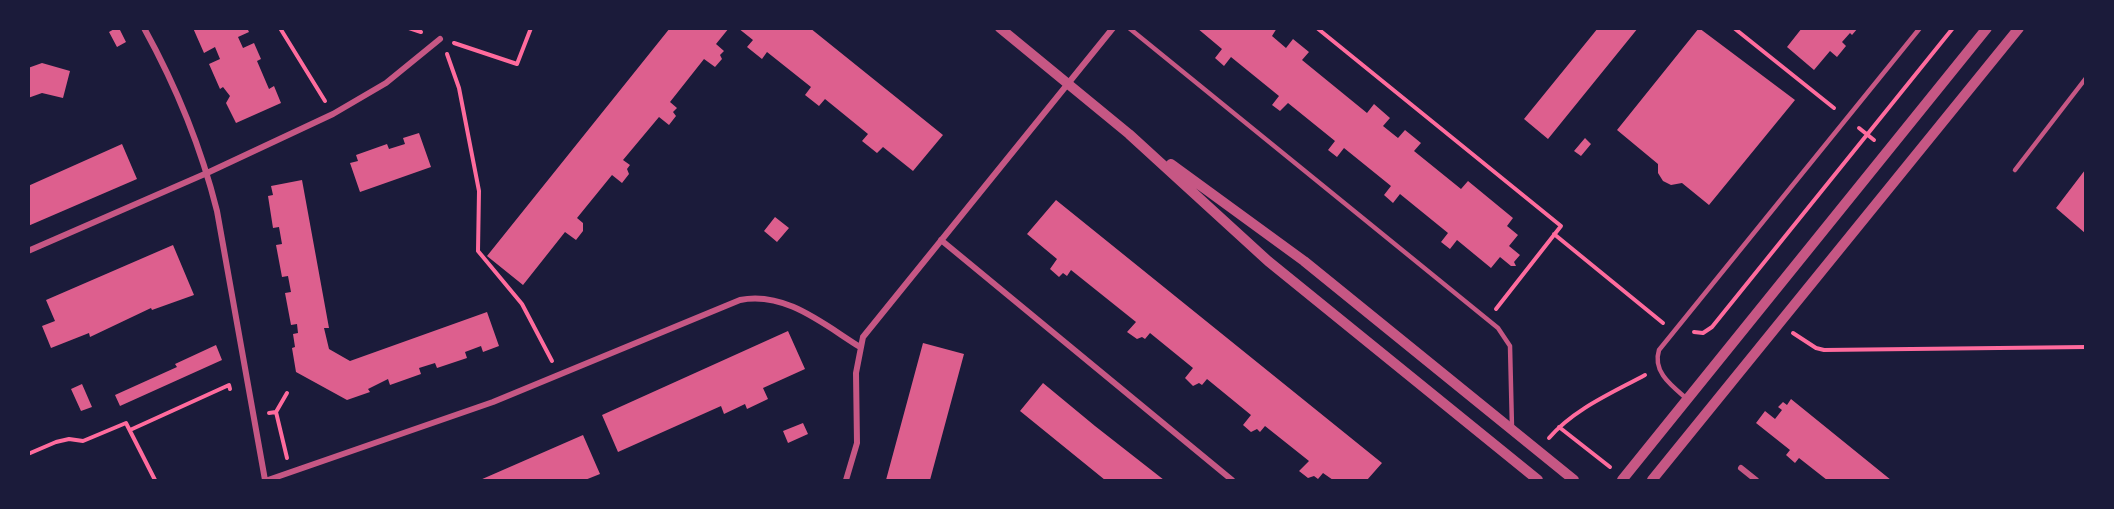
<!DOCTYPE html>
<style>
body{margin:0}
#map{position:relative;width:2114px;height:509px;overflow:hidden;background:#1b1b3a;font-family:Manrope,sans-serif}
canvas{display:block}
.frame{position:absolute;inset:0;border:30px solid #1b1b3a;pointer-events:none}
</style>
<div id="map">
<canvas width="2114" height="509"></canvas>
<div class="frame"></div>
</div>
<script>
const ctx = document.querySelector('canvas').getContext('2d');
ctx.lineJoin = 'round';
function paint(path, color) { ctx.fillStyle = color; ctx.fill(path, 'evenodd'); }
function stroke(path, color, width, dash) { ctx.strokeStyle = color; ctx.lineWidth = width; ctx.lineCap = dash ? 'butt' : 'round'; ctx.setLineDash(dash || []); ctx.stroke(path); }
paint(new Path2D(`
 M116,28H119L126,42L117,47L109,32Z
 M193,28H247L249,32L238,37L243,48L254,43L261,59L257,61L269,89L274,86L281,103L236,123L226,103L230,96L223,87L220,89L209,64L220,59L215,47L204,53Z
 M670,28H729L716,44L724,51L720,55L722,59L715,67L704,59L670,102L677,108L673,112L676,116L669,125L659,117L623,160L630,165L627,169L629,174L622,183L612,175L577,218L583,223V231L576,240L565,232L523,285L487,256Z
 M738,28H810L943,135L913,171L883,147L877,153L862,141L868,134L825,99L819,106L805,95L811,87L767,52L762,59L747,47L753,40Z
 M1197,28H1277L1272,36L1286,48L1293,39L1309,52L1302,60L1367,113L1374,104L1390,118L1383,126L1398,138L1405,130L1421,143L1414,151L1461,189L1468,181L1513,218L1507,226L1518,235L1509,246L1520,255L1514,262L1516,266H1511L1500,257L1491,268L1457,240L1450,249L1441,242L1448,233L1400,194L1393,203L1384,195L1391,186L1344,148L1337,157L1328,150L1335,141L1288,103L1280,111L1272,105L1279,96L1231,57L1224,66L1215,58L1222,49Z
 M1598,28H1638L1548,139L1524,119Z
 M1699,28L1795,100L1709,205L1682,183L1671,185L1663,181L1658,173V164L1617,130Z
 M1802,28H1858L1852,35L1850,33L1842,42L1846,46L1837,57L1830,51L1814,70L1787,47Z
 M42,63L70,71L63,98L42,93L28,98V68Z
 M419,133L431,167L360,192L350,163L358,161L356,155L387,144L389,149L405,144L403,138Z
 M1585,138L1591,144L1581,156L1574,151Z
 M122,144L137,179L28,226V186Z
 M2085,170V233L2056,208Z
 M302,180L329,328H324L329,349L350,361L487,312L499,346L483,352L481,346L465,352L467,358L437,368L435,363L419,368L421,374L390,385L388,379L368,389L370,392L347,400L296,372L292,348L295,347L293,334L298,333L297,324L291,325L285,293L291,292L288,276L282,277L276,245L282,244L279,227L273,228L268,196L273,195L271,186Z
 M1056,200L1382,463L1367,480H1333L1323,473L1318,479L1314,476L1308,478L1299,471L1309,461L1265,426L1260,432L1257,429L1251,432L1243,425L1251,415L1207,379L1202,385L1199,383L1193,386L1185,378L1193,368L1150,333L1145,339L1142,337L1137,339L1127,332L1136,322L1071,270L1067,276L1063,273L1059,277L1050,269L1057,259L1027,234Z
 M775,217L789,228L777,242L764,231Z
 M173,245L194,295L152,310L151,308L90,337L89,333L51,348L42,326L55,321L46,300Z
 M788,331L805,369L763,388L768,399L747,409L745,404L724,414L721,406L618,452L602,415Z
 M923,343L964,354L930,480H886Z
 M216,345L222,360L120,406L115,395L177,367L175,364Z
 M1043,383L1095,426L1164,480H1105L1020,411Z
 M82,384L92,407L81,411L71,389Z
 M1791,399L1891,480H1827L1799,458L1795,463L1786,455L1790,450L1756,423L1765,411L1775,419L1782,410L1778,407L1783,402L1787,405Z
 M803,423L808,434L788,443L783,431Z
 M583,435L600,474L585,480H480Z`), '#dd5f8e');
stroke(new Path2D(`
 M280,28L325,101
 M409,28L421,32
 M1317,28L1561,226L1496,309
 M1734,28L1834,108
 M454,43L517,64L531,28
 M447,54L459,88L479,191L478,251L522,304L552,361
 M1859,128L1874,140
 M1554,234L1663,323
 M1694,332L1703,333L1712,327L1953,28
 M1793,333L1816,348L1824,350L2086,347
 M276,412L287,458
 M269,413L276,412L287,393
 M1559,427L1610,467
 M130,430L229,385L230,389
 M1549,438C1574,409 1612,393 1645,375
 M28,454L56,442L69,439L83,441L126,423L155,480`), '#ff6b9d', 4);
stroke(new Path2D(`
 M1129,28L1498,328L1510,346L1512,428
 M2015,170L2086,78
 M1687,399C1672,386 1652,372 1659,350L1920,28`), '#c65784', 4.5);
stroke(new Path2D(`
 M144,28C176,86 201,147 217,211L265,480
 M941,240L1232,480
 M28,251L207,173L333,114L386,83L440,39
 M1741,468L1756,480
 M268,480L493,402L740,300C785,291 823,324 860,347
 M846,480L857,443L856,373L863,337L1113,28`), '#c65784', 6);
stroke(new Path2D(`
 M1000,28L1129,134L1268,261L1538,480
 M1171,164L1304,261L1574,480
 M1622,480L1987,28
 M1652,480L2019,28`), '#c65784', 10);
</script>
